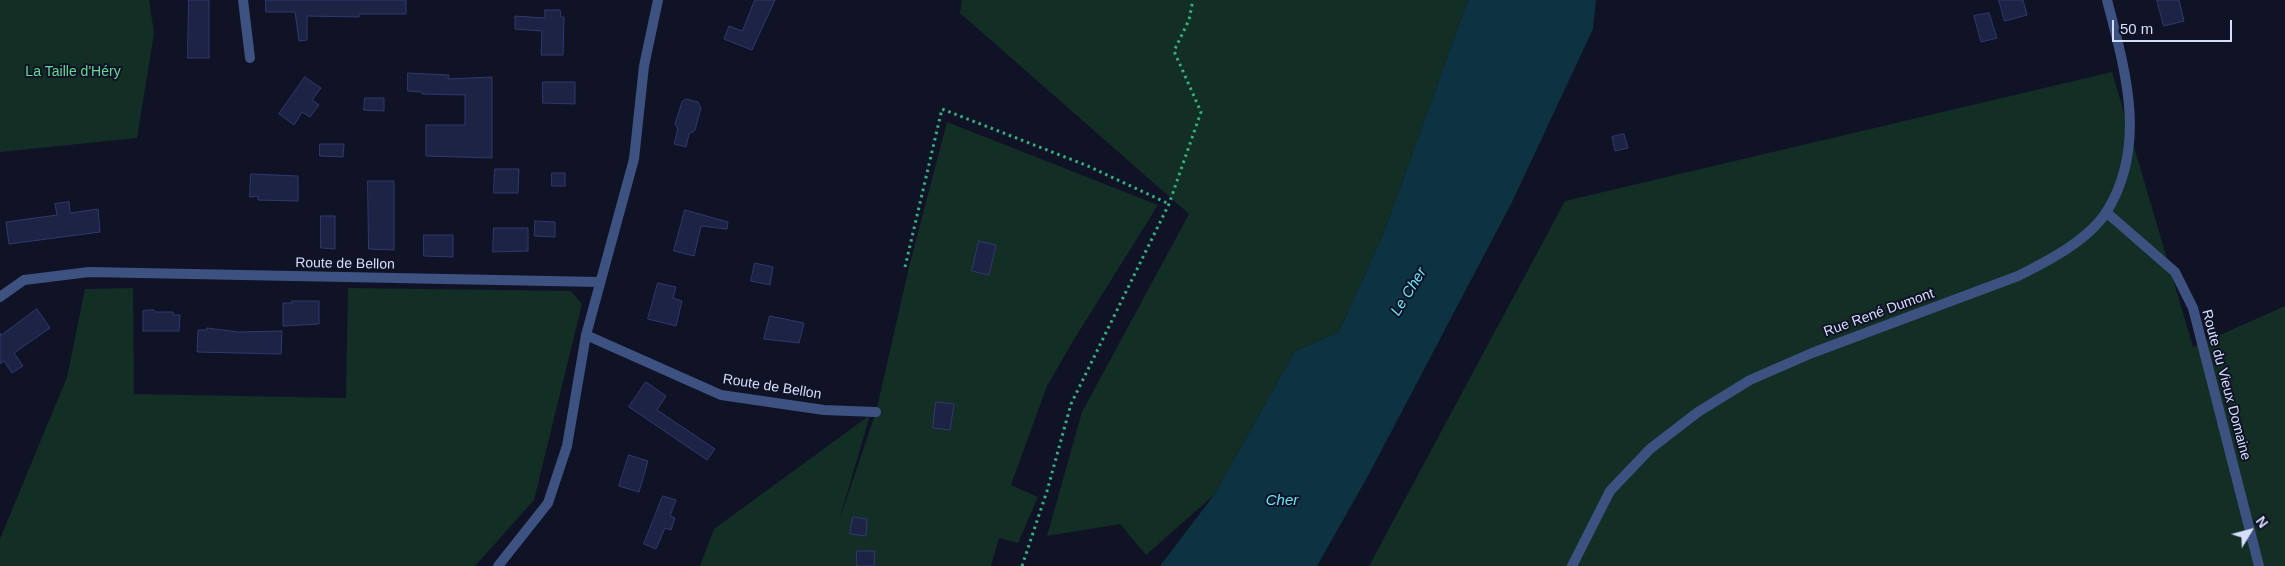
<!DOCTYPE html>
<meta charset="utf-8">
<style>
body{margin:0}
#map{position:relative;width:2285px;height:566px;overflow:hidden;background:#101325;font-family:Arial,sans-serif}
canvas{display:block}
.north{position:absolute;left:2225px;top:506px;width:50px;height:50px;-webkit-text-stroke:4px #101325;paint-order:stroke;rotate:53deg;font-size:14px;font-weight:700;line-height:20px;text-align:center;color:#d6dffd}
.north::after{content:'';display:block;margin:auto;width:18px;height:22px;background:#d6dffd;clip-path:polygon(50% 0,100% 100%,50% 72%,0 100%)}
.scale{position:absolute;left:2112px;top:20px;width:120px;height:22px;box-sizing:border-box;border:2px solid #d6dffd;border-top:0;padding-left:6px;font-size:15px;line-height:18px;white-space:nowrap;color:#d6dffd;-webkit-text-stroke:4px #101325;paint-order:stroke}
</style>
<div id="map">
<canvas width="2285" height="566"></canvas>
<div class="north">N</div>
<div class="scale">50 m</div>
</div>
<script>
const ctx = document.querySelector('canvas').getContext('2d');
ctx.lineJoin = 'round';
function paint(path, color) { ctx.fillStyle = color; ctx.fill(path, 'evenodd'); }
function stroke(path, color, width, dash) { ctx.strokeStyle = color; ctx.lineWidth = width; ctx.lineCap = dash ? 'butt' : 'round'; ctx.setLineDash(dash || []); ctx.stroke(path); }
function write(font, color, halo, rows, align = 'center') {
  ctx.font = font + ' Arial,sans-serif'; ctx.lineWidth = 4; ctx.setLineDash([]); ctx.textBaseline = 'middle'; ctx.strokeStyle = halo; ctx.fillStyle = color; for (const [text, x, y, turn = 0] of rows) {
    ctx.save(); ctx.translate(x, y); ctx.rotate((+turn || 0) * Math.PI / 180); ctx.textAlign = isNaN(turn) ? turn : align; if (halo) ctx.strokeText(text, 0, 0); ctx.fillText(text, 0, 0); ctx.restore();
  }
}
paint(new Path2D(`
 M0,0H149L154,33L137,138L0,152Z
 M962,0H1468L1384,232L1339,332L1295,351L1214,495L1146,555L1120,524L1047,536L1082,412L1189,214L960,13Z
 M2112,72L2193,347L2285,306V566H1369L1565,201Z
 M947,122L1158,205L1073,341L1047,386L1011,485L1038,497L1018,543L999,538L991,566H700L714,529L870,415L839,521L876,412L909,267Z
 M133,288L134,394L346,398L348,288L571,291L582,304L534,500L475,566H0V539L67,377L85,289Z`), '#132e24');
paint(new Path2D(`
 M1468,0H1596L1593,29L1512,202L1369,474L1317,566H1160L1214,495L1295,351L1339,332L1384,232Z`), '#0d3241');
const building = new Path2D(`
 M189,0H209V58H188Z
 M266,0H406V14H359V17L307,16V40L299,41L295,12H266Z
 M755,0H775L752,50L724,39L729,26L742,31Z
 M1999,0H2023L2027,15L2005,21Z
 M2157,0H2179L2184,21L2164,26Z
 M545,10H560L561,17H564L563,55H541L542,31L515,29V16L545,18Z
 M1989,13L1997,38L1981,42L1974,16Z
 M408,73L449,75L448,79L492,77V158L426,156V125H465V95L422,94V92L408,91Z
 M305,77L321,88L312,100L319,105L310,117L302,112L294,125L279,114Z
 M543,82H575V104L543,103Z
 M365,98H384V111L364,110Z
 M686,99L698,102L701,108L695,130L689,134L686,147L674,144L678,129L675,124L682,102Z
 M1624,134L1628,148L1615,151L1612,137Z
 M320,144H344L343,157L320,156Z
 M495,169H519L518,193H494Z
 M552,173H565V186H552Z
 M251,174L298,176V201L258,200V196L250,197Z
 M368,181H394V250L369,249Z
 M69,202L70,213L98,209L100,232L9,244L6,222L57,215L55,204Z
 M685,210L728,222L727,229L701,226L694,256L674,251Z
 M321,216H335V249L321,248Z
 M535,221L555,222V237L535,236Z
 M494,228H528V251L493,252Z
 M424,235H453V257L424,256Z
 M979,241L996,245L989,275L972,271Z
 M755,263L773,267L770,285L751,281Z
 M658,283L676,287L673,298L682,301L676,326L648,319Z
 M292,301H319V324L283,326V303H292Z
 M37,309L50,328L14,353L23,366L12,373L4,361L0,364V333L1,335Z
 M154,310L155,312H173V315H180L179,331H143V311Z
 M770,316L804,323L799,343L764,339Z
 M207,328L239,332L282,331L281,354L197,352L198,330H207Z
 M646,382L666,396L657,410L715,449L707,460L629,407Z
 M936,402L954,404L950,430L933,428Z
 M629,455L648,461L639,492L619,486Z
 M663,496L676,500L670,516L675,518L671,530L665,528L656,549L644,544Z
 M853,517L867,519L866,536L850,534Z
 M857,551H875L874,566H857Z`);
paint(building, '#1d2345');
stroke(building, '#30396f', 1);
stroke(new Path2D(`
 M905,267L942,109L1088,166L1169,204
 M1022,566L1047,491L1071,404L1169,204L1201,112L1174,51L1189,20L1193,0`), '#35b17f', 3, [2.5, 4]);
stroke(new Path2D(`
 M243,0L250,58
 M2106,212L2175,272L2193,308L2259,566
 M0,297L24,280L89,272L599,282
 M586,335L721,395L824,410L876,412
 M498,566L548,503L567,446L586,335L634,159L644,66L658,0
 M1572,566L1610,491L1650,449L1698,412L1750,380L1812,353L2018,276C2048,261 2089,240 2107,211C2148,144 2125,70 2107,0`), '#3d5281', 10);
write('14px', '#65da94', '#101325', [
 ["La Taille d'Héry",73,72]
]);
write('14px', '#d6dffd', '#101325', [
 ["Route de Bellon",345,264,1],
 ["Rue René Dumont",1879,313,-20],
 ["Route du Vieux Domaine",2226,385,75],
 ["Route de Bellon",772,387,9]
]);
write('italic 15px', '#69e6f8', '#101325', [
 ["Le Cher",1409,292,-58],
 ["Cher",1282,501]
]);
</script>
